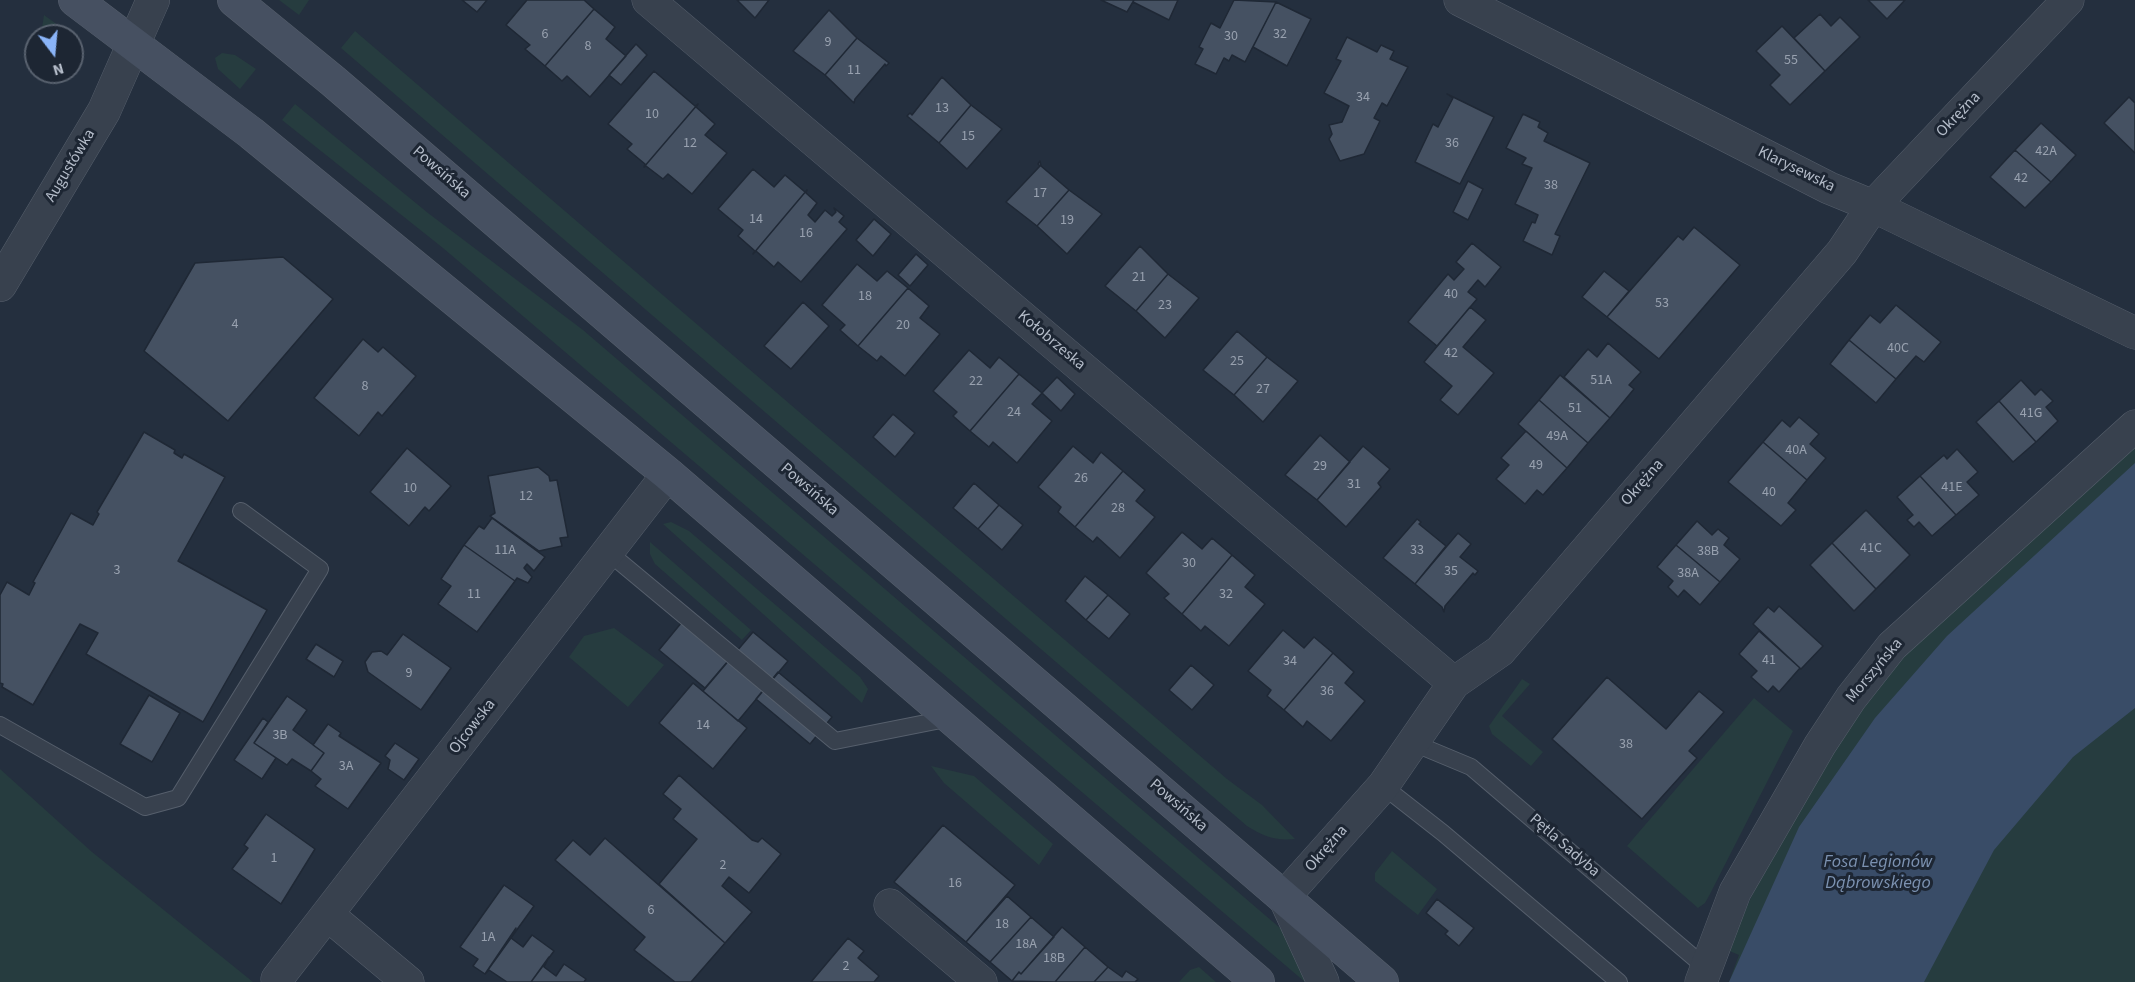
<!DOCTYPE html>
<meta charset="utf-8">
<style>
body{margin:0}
#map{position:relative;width:2135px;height:982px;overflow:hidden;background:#242f3e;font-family:"Source Sans 3",sans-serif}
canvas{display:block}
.north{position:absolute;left:24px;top:24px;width:60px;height:60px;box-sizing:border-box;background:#1d2633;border:2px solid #59626f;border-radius:50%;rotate:164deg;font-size:16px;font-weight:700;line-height:24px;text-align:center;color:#b4bcc9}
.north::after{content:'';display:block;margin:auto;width:21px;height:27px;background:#8ab4f8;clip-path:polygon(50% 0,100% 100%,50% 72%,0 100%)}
</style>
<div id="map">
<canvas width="2135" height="982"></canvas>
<div class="north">N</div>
</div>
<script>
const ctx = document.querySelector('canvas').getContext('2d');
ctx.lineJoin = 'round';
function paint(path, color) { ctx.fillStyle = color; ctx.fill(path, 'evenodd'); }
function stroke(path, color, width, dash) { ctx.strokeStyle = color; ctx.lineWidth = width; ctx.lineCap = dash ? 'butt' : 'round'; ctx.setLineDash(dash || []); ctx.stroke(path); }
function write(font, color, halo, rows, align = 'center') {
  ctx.font = font + ' "Source Sans 3",sans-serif'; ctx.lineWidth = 6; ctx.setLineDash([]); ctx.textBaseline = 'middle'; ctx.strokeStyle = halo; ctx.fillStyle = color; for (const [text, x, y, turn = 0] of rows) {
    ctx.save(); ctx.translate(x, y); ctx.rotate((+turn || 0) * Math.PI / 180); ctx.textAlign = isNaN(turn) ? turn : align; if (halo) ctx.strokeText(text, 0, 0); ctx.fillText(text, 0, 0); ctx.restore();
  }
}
paint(new Path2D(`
 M279,0H309L299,15Z
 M44,15L55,23L64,36H45L42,28Z
 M355,31L1227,779L1262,805L1295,839C1275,841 1263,836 1247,826L341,48Z
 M222,53L235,55L256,69L240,89L218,69L215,58Z
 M295,104L428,213L583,330L1287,934L1305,982L443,248L282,120Z
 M2135,444V982H1729L1739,955L1727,950L1773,850L1871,692L1908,648Z
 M671,522L689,531L860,677L868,689L862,703L663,524Z
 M650,542L751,630L742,640L655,564L650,554Z
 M614,628L664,665L628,707L569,657L584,636Z
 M1522,679L1530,684L1502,716L1543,752L1531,766L1492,734L1489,726Z
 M1754,698L1793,731L1710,894L1705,903L1698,908L1627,846Z
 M931,766L974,776L1053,844L1039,865L944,783Z
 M0,769L92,852L253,982H0Z
 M1392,851L1437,889L1418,915L1375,881V873Z
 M1199,967L1216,982H1179L1190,970Z`), '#263c3f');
paint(new Path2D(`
 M2135,463V708L2073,757L1994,850L1924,982H1729L1799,827L1875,718L1947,636Z`), '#394c67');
const building = new Path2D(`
 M462,0H487L477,12Z
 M527,0H584L594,9L545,66L525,49L530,45L506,25Z
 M737,0H769L755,18Z
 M1101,0H1134L1127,12Z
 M1134,0H1178L1169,20L1133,2Z
 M1234,0L1276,2L1245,62L1232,55L1229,61L1224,58L1216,74L1195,64L1203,49L1199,47L1211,23L1220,28Z
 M1868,0H1905L1887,19Z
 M1276,2L1311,19L1287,66L1253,47Z
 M594,9L615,27L606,39L626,56L590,97L567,76L562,81L545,66Z
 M829,10L857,38L825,75L793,51Z
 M1820,14L1831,26L1840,17L1860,37L1825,71L1794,38Z
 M1782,26L1825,71L1790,105L1770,85L1780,75L1756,51Z
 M1347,37L1377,52L1381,45L1394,51L1390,59L1408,67L1387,106L1382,103L1374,118L1380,121L1364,154L1340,161L1329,139L1332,134L1329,125L1342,122L1349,106L1324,93L1341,61L1336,59Z
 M857,38L889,63L886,66L885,64L855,99L854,103L825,75Z
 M636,44L647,55L621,85L609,75Z
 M654,71L695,106L698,104L644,167L645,164L627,149L632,144L608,124Z
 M942,77L971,105L939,143L907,116L910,113L912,115Z
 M1447,94L1494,117L1460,184L1415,162L1433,124L1438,127L1453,98Z
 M2129,97L2135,103V153L2104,123Z
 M698,104L696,107L715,124L705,135L727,153L692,194L668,174L663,179L646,166L644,167Z
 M971,105L1002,129L967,169L939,143Z
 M1523,114L1540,122L1538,127L1548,133L1544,141L1590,163L1555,234L1560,236L1552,255L1523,241L1532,222L1535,223L1538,215L1515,204L1532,168L1522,164L1526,158L1506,148Z
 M2041,123L2076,155L2051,182L2015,150Z
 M2015,150L2051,182L2025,208L1990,177Z
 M1040,161L1041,166L1069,190L1037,226L1006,202L1040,166L1038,164Z
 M753,169L774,187L785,175L805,192L807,190L753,254L755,251L738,236L743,230L718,209Z
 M1468,181L1483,189L1468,220L1453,212Z
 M807,190L806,193L817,203L808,215L815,222L825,210L832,216L836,212L834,208L844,216L839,222L847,229L801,282L778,262L774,267L756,251L753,254Z
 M1069,190L1102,214L1067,254L1037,226Z
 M874,219L891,234L873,256L856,240Z
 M1694,227L1740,265L1659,359L1607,317L1678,236L1683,240Z
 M1472,243L1501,267L1485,287L1478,280L1468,292L1477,299L1437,346L1408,322L1448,274L1454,280L1464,269L1456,262Z
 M1140,246L1168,274L1136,311L1105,286Z
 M916,254L928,265L910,286L898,275Z
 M283,257L333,299L228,421L144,351L195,263Z
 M857,264L877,281L887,271L908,288L858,346L840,330L845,325L822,305Z
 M1604,271L1629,291L1607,317L1582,297Z
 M1168,274L1199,298L1165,338L1136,311Z
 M908,288L929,306L920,318L940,334L905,376L881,356L877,361L858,346Z
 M803,302L829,326L791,369L764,346Z
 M1896,305L1941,342L1924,362L1916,356L1896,379L1849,340L1870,315L1880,323Z
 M1470,307L1486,320L1463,347L1494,373L1458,415L1440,400L1452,386L1424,362Z
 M1237,331L1267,357L1234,395L1203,370Z
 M363,339L378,352L383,347L416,376L382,416L378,412L359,436L314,398Z
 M1849,340L1896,379L1876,403L1830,364Z
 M1608,343L1641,372L1629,385L1634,389L1610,418L1564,377L1588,349L1597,357Z
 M969,350L990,368L999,357L1019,374L970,431L953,416L957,412L933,391Z
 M1267,357L1298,381L1263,422L1234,395Z
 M1019,374L1042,393L1032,404L1052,421L1017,463L993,442L989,447L970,431Z
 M1560,375L1610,418L1588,443L1539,400Z
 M1057,377L1075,394L1061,411L1042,393Z
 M2021,380L2035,395L2041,389L2053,401L2046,407L2058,421L2036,442L1999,401Z
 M1539,400L1588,443L1567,468L1518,424Z
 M1999,401L2036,442L2013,462L1976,422Z
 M893,414L915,433L895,457L873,437Z
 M1799,417L1819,434L1810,444L1826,458L1807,480L1763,442L1782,420L1790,427Z
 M1526,431L1567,468L1543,495L1537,490L1525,504L1496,479L1509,465L1501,458Z
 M144,432L175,450L174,453L182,458L184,454L225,477L178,561L267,610L203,722L86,654L98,633L80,624L33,705L2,687L3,684L0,683V595L7,582L29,595L35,583L33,582L71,513L93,525L99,514L97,512Z
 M1320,435L1350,462L1317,500L1285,475Z
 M1763,442L1807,480L1788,503L1796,510L1781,526L1728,482Z
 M1073,446L1093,463L1101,452L1123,471L1075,527L1058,512L1061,507L1038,487Z
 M1363,446L1390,469L1378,483L1381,487L1346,527L1317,500Z
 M407,448L451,486L429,511L425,507L409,526L370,492Z
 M1957,449L1978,472L1967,482L1979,495L1956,515L1920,476L1944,455L1947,459Z
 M538,467L549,476L550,481L557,480L568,537L560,538L562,546L539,551L490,516L495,513L488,476Z
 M1123,471L1145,490L1136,501L1155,517L1120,558L1097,537L1093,542L1075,527Z
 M1920,476L1956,515L1932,536L1919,522L1914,527L1907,520L1913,515L1897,497Z
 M974,483L999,505L978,529L953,508Z
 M999,505L1023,525L1002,550L978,529Z
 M1866,510L1910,555L1876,589L1832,543Z
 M492,518L545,557L534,571L527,564L524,568L532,577L528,583L517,578L515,581L464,545L479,526L484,529Z
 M1417,519L1421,522L1419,524L1446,546L1415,584L1383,558Z
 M1697,521L1712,535L1718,529L1729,538L1724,545L1740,559L1720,582L1676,545Z
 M1182,532L1202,549L1212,538L1232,555L1182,614L1164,598L1169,594L1146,573Z
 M1458,533L1471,544L1460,557L1478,571L1475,575L1473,573L1445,606L1444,612L1442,607L1415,584Z
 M1832,543L1876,589L1854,611L1810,565Z
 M464,545L515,581L477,632L438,604L451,586L441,579Z
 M1676,545L1720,582L1700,605L1684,590L1678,597L1668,587L1673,581L1657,567Z
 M1232,555L1255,575L1245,587L1265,604L1229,646L1205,626L1201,631L1182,614Z
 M1085,576L1108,595L1086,620L1065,601Z
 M1108,595L1130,614L1109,639L1086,620Z
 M1779,606L1823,646L1801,669L1753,624L1768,607L1774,612Z
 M682,622L728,661L705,688L659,650Z
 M1283,630L1304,648L1314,637L1333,653L1284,710L1267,696L1271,690L1248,671Z
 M1759,631L1800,668L1779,692L1773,686L1768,692L1751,677L1757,671L1739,654Z
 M753,632L788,661L738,721L703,691Z
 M403,634L451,668L421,710L368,672L365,662L372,652L381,651L387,655Z
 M316,644L343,661L334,677L306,659Z
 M1333,653L1354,672L1345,683L1365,701L1331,741L1307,721L1303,727L1284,710Z
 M1191,665L1214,685L1192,710L1169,690Z
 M778,672L832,717L810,744L756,699Z
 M1607,677L1666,729L1699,691L1724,712L1689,751L1697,758L1642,819L1552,739Z
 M693,683L747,728L713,769L659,723Z
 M149,695L180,713L152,762L120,744Z
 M287,696L307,710L293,730L324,753L311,771L292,759L287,765L254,743Z
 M263,718L268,722L254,743L276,758L262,779L234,760Z
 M328,724L341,733L339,736L381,763L348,809L315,786L321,779L311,771L324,753L313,745Z
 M395,743L419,759L404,780L388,769L390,760L385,756Z
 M679,775L752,840L758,842L762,838L781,854L749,893L729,877L722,886L752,912L725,943L659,884L697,839L673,819L681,809L663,794Z
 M266,814L315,849L281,904L232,869L248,848L244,845Z
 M943,825L1015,885L966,942L894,882Z
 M605,838L725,943L691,982H675L634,950L645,937L555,860L573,840L590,855Z
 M504,885L534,906L485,974L473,966L478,959L460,947Z
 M1007,896L1031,917L990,962L966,942Z
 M1437,899L1474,928L1459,946L1445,934L1448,931L1426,913Z
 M1031,917L1054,937L1021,974L1019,972L1012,981L990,962Z
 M1062,927L1085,947L1055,982L1012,981L1019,972L1021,974Z
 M516,928L511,938L523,947L532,935L554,951L531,982H507L489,970L485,974Z
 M848,938L864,951L858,958L879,976L874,982H811Z
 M1085,947L1108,967L1094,982H1055Z
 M549,957L544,967L556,976L564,964L586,979L584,982H531Z
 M1108,967L1122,977L1126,971L1138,979L1135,982H1094Z`);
paint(building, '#455162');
stroke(building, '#1f2835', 1.5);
const service = new Path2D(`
 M608,552L835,741L951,718
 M0,725L145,807L178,798L320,569L241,511
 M1411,742L1471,767L1706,968
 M1383,786L1443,833L1619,982`);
const minor = new Path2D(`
 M648,0L1454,683
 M1460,0L1829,188L1873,206L2135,333
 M890,905L981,982
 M328,915L408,982
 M277,979L668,474
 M1323,982L1284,897L1383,786L1454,683L1500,651L1842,252L1873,206L2068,0
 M1701,982L1735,892L1820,745L1851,698L1892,646L2135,426`);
const tertiary = new Path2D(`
 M0,285L104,111L153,0`);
const secondary = new Path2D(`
 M75,0L251,133L668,474L1258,982
 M234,0L333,81L1382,982`);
stroke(service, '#565f6c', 18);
stroke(minor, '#565f6c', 33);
stroke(tertiary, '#565f6c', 34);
stroke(secondary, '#565f6c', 34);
stroke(service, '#38414e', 16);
stroke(minor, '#38414e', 32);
stroke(tertiary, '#38414e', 33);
stroke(secondary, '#465061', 33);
write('14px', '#98a1af', null, [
 ["6",545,35],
 ["32",1280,35],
 ["30",1231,37],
 ["9",828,43],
 ["8",588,47],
 ["55",1791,61],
 ["11",854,71],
 ["34",1363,98],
 ["13",942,109],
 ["10",652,115],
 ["15",968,137],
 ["12",690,144],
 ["36",1452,144],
 ["42A",2046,152],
 ["42",2021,179],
 ["38",1551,186],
 ["17",1040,194],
 ["14",756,220],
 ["19",1067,221],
 ["16",806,234],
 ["21",1139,278],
 ["40",1451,295],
 ["18",865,297],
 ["53",1662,304],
 ["23",1165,306],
 ["4",235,325],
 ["20",903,326],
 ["40C",1898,349],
 ["42",1451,354],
 ["25",1237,362],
 ["51A",1601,381],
 ["22",976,382],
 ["8",365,387],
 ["27",1263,390],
 ["51",1575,409],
 ["24",1014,413],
 ["41G",2031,414],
 ["49A",1557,437],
 ["40A",1796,451],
 ["49",1536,466],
 ["29",1320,467],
 ["26",1081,479],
 ["31",1354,485],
 ["41E",1952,488],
 ["10",410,489],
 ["40",1769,493],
 ["12",526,497],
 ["28",1118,509],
 ["41C",1871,549],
 ["11A",505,551],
 ["33",1417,551],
 ["38B",1708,552],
 ["30",1189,564],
 ["3",117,571],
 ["35",1451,572],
 ["38A",1688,574],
 ["11",474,595],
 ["32",1226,595],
 ["41",1769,661],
 ["34",1290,662],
 ["9",409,674],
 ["36",1327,692],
 ["14",703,726],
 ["3B",280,736],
 ["38",1626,745],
 ["3A",346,767],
 ["1",274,859],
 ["2",723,866],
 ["16",955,884],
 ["6",651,911],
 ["18",1002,925],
 ["1A",488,938],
 ["18A",1026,945],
 ["18B",1054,959],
 ["2",846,967]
]);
write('16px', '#b4bcc9', '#1d2633', [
 ["Okrężna",1959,115,-46],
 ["Augustówka",71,166,-59],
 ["Klarysewska",1796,170,26],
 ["Powsińska",441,173,41],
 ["Kołobrzeska",1051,341,40],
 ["Okrężna",1643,483,-49],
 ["Powsińska",809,490,41],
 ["Morszyńska",1875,671,-50],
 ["Ojcowska",473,727,-52],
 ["Powsińska",1178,806,41],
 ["Pętla Sadyba",1564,846,41],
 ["Okrężna",1327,849,-49]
]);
write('italic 18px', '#7c92b1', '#1d2633', [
 ["Fosa Legionów",1878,863],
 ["Dąbrowskiego",1878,884]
]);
</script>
